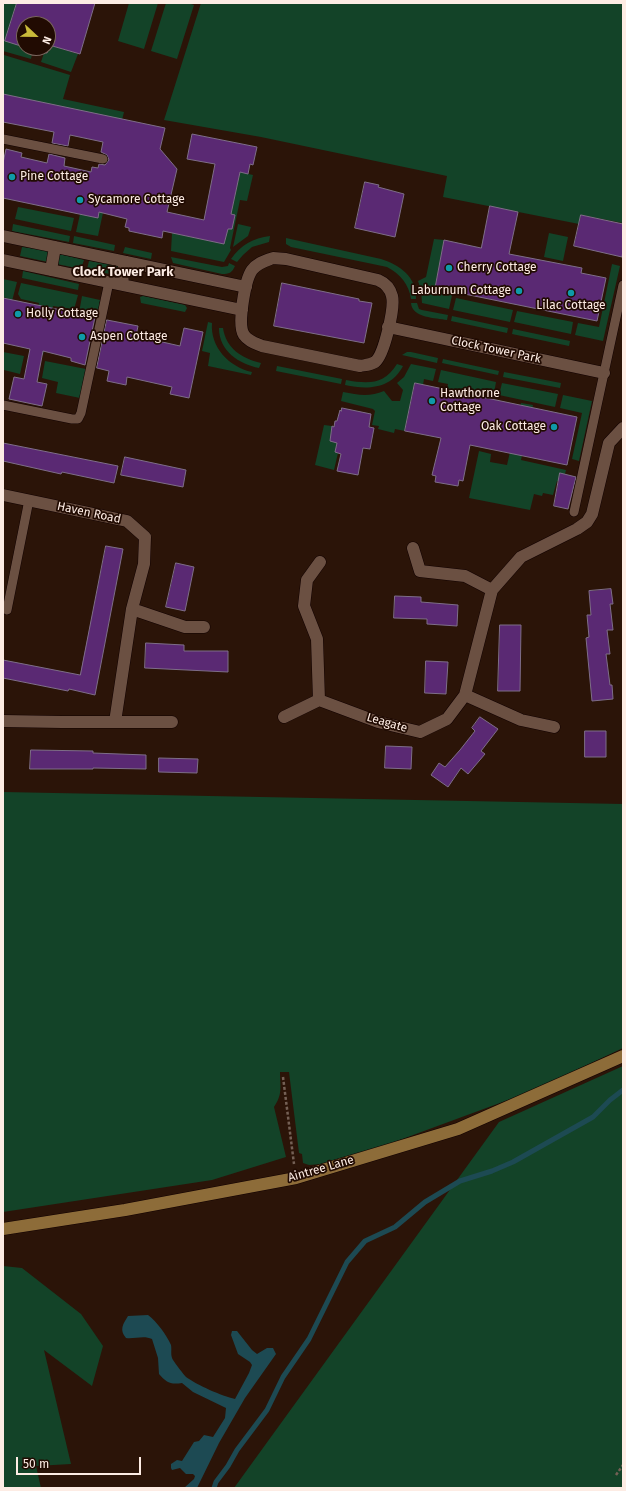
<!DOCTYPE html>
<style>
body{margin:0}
#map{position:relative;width:626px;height:1491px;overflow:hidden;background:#2b1408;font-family:"Fira Sans",sans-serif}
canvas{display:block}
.frame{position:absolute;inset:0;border:4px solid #fdece4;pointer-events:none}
.north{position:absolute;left:16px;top:16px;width:40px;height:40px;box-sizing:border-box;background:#210b02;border:1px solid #79655c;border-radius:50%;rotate:112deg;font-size:11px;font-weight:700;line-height:16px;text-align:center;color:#fdece4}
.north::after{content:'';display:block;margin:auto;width:14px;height:18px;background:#c9ba3a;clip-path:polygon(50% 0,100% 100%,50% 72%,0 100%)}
.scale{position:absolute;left:16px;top:1457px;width:125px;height:18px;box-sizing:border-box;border:2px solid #fdece4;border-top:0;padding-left:5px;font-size:12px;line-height:14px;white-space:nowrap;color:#fdece4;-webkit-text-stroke:3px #210b02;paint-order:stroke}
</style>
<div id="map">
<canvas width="626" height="1491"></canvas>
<div class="frame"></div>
<div class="north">N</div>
<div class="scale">50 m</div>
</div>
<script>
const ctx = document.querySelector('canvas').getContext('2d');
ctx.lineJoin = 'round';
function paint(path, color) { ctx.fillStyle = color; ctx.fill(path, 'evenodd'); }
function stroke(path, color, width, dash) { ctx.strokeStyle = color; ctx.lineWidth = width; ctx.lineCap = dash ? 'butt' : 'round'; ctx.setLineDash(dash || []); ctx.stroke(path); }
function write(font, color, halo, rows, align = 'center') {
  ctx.font = font + ' "Fira Sans",sans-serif'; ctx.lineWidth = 3.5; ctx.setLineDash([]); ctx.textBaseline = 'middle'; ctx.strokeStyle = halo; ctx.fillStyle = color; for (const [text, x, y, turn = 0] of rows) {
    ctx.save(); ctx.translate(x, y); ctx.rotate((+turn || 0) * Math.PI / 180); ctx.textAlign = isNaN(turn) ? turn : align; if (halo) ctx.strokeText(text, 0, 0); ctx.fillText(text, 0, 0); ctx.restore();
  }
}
paint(new Path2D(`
 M3,3H17L8,32L24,48L33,49L31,59L3,51Z
 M129,3H158L144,49L118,41Z
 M166,3H188L194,5L177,59L151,51Z
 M201,3H623V223L581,215L579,224L443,197L447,176L261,137L164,120Z
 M49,45L78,54L71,72L41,62L44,53H47Z
 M4,55L70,75L63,99L124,112L122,120L3,94Z
 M108,170L112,171L98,236L76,232L80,214L98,218Z
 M240,172L253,175L247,201L240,200L230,248L231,250L224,262L171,251L172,233L224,244L228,229H232L235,215L231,214Z
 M18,207L74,218L71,231L15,219Z
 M13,224L70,236L69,242L12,231Z
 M238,224L251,227L248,236L233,247Z
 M549,233L568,237L563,261L544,257Z
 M74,236L115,245L114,251L73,243Z
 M270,236L269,242L252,247L243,255L237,262L231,259C241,245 253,238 270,236Z
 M286,238L381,259C400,265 417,277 416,299H411C409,284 400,274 387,267L291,247L286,244Z
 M434,239L444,240L435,287L453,291L449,309L422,303L421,290L418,281L426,277Z
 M22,247L50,251L48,262L20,256Z
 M125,247L152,253L151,259L123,253Z
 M59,254L84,260L81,269L57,264Z
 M171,257L222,267L228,266L229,263L235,266C232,273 229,274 222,274L173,263Z
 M89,261L120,266L118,276L87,269Z
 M612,264L620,266L603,341L575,335L578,323L599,327Z
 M23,271L79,284L78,290L22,278Z
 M3,279L17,282L12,301L10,299L3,297Z
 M21,283L78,295L75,306L72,309L53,306L43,355L29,352L39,303L21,299L18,294Z
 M82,296L100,300L97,318L79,313Z
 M143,296L185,305L187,308L185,312L141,303L140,297Z
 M456,298L513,310L510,322L453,310Z
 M411,303H417L419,309L422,310L448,315L447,320C436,318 412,318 411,303Z
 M517,311L573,322L571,334L514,322Z
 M452,316L508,328L507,333L451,321Z
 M208,322L212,323C210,347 229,367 252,372L251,375L208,366L210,353L202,351Z
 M219,328H223C226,348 241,358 261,363L259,368C239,364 219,351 219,328Z
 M513,329L570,341L569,346L512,334Z
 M3,352L24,356L20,374L4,370L3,373Z
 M407,352H411L438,358L437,363L402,355Z
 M443,359L499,371L498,375L442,363Z
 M45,361L86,369L80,398L56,393L58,382L42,378Z
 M397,364L403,366C391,389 368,390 345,385L346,380C368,384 384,385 397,364Z
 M411,364L436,369L433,381L424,379L423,385L415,383L405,431L395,429L394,433L378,429L379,426L372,425L375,411L373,409L341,401L343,392C358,395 370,397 384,391L392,401H400L403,390L397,383L404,377Z
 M277,366L342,379L341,384L276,371Z
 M441,370L496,382L494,394L470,389L461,432L447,390L448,384L438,382Z
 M504,372L561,383L560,388L503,377Z
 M502,383L558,394L555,407L499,395Z
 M563,395L592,401L579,461L572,459L582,413L560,408Z
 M521,403L533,405L521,460L566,470L563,482L557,481L553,495L543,493L542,496L534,494L530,510L469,498L479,451L491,454L490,462L507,465Z
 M324,425L332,426L330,441L337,443L335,452L338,453L334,470L315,465Z
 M3,792L623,804V1048L527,1093L386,1145L322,1164L309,1165L303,1163L302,1154L299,1153L289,1072H280C280,1086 283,1094 274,1107L286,1157L212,1180L3,1212Z
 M623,1066V1488H234L499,1122Z
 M3,1266L22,1268L81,1314L103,1346L92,1386L44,1350L71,1464L36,1466L41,1488H3Z`), '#134328');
paint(new Path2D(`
 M148,1315C157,1322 166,1334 171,1345C172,1350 170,1355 173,1360C175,1363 184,1375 186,1377C197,1385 222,1396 235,1399L249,1373L252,1365L250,1362L238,1354L231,1335L232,1331H237L252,1350L257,1354L267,1348H273L276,1354L245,1398L219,1443L197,1488H184L194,1479L195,1476L193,1474H186L180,1468L172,1470L171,1468V1464L177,1460L182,1461L194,1442L199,1441L204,1435L213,1437L225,1418L226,1408L193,1392L182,1383C170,1385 166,1382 159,1374L158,1358L152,1339C144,1335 135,1339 126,1338C119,1330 123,1324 128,1316Z`), '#1d4a53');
stroke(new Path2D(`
 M214,1488L216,1482L228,1466L237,1450L267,1410L283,1377L309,1339L347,1262L365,1241L395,1227L425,1202L460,1181L492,1171L513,1162L593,1117L610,1100L623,1090`), '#1d4a53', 5);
const building = new Path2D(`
 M17,3H95L80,54L49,45L47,53L28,48H48V24H24V47L5,41Z
 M3,94L165,128L160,149L177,169L167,212L204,220L215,164L187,159L192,134L257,147L253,165L250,164L248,174L240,172L231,214L235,215L232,229H228L224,244L163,231L162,238L129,231V228L125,227L127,219L99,212L98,218L3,198V163L6,149L22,153L21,157L47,163L49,154L65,158L64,166L91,172L92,167L98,168L99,164L105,165L109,160L107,155L101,152L103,142L70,135L68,146L52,143L54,132L3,122Z
 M365,182L379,185L378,187L404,194L395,237L355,228Z
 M490,206L518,212L509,254L582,268L581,273L606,278L597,321L435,288L444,240L481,248Z
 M581,215L623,224V250L622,257L574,246Z
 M282,283L359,299V301L372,303L364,343L274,326Z
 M3,298L95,317L85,365L71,361V358L43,351L37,382L47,384L42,406L9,399L14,377L24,379L30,349L3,343Z
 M107,320L138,326L136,336L180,346L184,328L203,332L189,398L170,394L172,387L127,377L126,385L107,381L109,371L97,368Z
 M415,383L577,417L567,465L470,445L463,481L459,480L458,486L435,482L436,476L432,475L441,438L405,431Z
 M342,408L371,414L369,427L374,428L370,449L363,448L358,475L337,471L341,454L335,452L337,443L330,441L332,426L334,427L335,421H337L340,410L341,411Z
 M3,443L118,466L114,483L62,472L61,474L3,461Z
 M125,457L186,470L183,487L121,475Z
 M560,473L576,477L568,509L554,506Z
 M106,546L123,549L95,695L69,689L68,691L3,678V660L80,675Z
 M176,563L194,567L185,611L166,607Z
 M611,589L613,604H610L613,630H607L610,654H606L610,685H612L613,699L592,701L586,638L589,637L587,615H591L589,591Z
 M395,596L421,597V602L458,605L457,626L427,624V619L394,618Z
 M500,625H521L520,691H498Z
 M146,643L184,645V651H228V672L145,668Z
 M426,661L448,662L446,694L425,693Z
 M480,717L498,729L481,751L485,754L468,774L461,768L448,787L431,775L439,763L445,767L460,750L475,731L472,728Z
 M585,731H606V757H585Z
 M386,746L412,747L411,769L385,768Z
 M31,750L93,751V753L146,755V769L93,768V769H30Z
 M159,758L198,759L197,773L159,772Z`);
paint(building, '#5a2973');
stroke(building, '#7e6e88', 1);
const lane = new Path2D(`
 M3,139L103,159
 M3,405L72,419H78L81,413L109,282
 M574,512L623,285
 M7,610L29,500`);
const street = new Path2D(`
 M3,236L246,287
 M273,258L286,259L378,280C385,283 390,288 392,296C395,308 384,355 375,362C370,365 365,365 360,366L262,346C255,343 248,341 244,335C237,325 245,280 252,270C257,263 265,261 273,258Z
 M3,260L242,310
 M51,270L55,247
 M123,285L122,272L127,262
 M388,327L604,373
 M3,495L127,521L145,537L144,564L132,609L115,722
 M413,548L420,571L465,576L492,590
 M132,609L185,627H204
 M465,695L521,720L554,727
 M319,700L317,639L304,606L307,580L320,562
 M284,717L319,700L378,722L420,732L447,719L465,695L492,590L521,557L577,529L587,522L592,514L609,443L623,428
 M3,721L62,722H172`);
const secondary = new Path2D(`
 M3,1229L125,1210L296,1178L458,1129L623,1056`);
stroke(lane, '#120200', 10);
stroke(street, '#120200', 13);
stroke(secondary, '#120200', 13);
stroke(new Path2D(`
 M283,1077L294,1164
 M616,1475L623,1465`), '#746055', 2.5, [3, 2]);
stroke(lane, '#6b5042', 9);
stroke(street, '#6b5042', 12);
stroke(secondary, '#8d6c39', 12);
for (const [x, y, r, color] of [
 [12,177,4,"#0f9aa8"],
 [80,200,4,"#0f9aa8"],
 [449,268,4,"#0f9aa8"],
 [519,291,4,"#0f9aa8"],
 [571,293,4,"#0f9aa8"],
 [18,314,4,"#0f9aa8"],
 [82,337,4,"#0f9aa8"],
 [432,401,4,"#0f9aa8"],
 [554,427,4,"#0f9aa8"]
]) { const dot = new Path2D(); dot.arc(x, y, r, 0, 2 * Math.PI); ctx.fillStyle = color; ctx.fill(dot); stroke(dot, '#210b02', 1.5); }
write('12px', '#fdece4', '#210b02', [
 ["Pine Cottage",20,177],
 ["Sycamore Cottage",88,200],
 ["Cherry Cottage",457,268],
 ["Laburnum Cottage",511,291,"right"],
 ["Lilac Cottage",571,306,"center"],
 ["Holly Cottage",26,314],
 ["Aspen Cottage",90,337],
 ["Hawthorne",440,394],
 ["Cottage",440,408],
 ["Oak Cottage",546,427,"right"]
], 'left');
write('12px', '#fdece4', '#210b02', [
 ["Clock Tower Park",496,350,12],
 ["Haven Road",89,513,12],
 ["Leagate",387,723,16],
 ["Aintree Lane",321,1169,-16]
]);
write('bold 13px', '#fdece4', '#210b02', [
 ["Clock Tower Park",123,272]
]);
</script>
